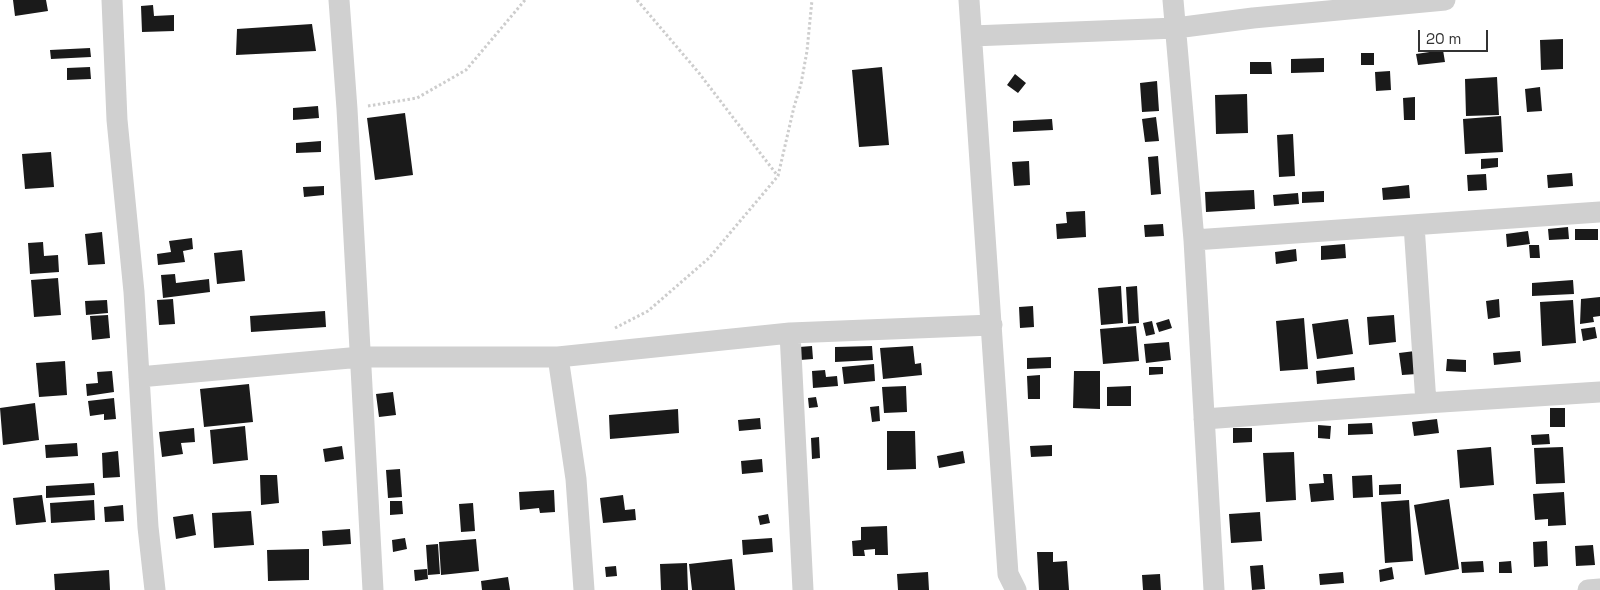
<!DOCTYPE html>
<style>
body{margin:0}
#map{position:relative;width:1600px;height:590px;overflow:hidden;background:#fff;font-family:"Space Grotesk",sans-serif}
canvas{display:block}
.scale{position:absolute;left:1418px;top:30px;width:70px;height:22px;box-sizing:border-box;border:2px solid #333;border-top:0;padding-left:6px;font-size:15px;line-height:18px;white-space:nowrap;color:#333;-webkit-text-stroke:4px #fff;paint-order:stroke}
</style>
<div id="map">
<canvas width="1600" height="590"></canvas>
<div class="scale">20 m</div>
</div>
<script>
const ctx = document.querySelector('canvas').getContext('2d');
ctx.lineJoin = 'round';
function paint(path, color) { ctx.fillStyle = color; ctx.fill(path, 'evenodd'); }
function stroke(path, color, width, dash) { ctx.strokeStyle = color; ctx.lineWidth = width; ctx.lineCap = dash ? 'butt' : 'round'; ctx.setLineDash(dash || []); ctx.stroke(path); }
paint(new Path2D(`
 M13,0H46L48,11L15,16Z
 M153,5L154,16L174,15V31L142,32L141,6Z
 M312,24L316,51L236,55L237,29Z
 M1563,39V69L1541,70L1540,40Z
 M90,48L91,57L51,59L50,50Z
 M1443,50L1445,62L1418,65L1416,54Z
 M1361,53H1374V65H1361Z
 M1324,58V72L1291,73V59Z
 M1250,62H1271L1272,74H1250Z
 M90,67L91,79L67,80V68Z
 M882,67L889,145L859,147L852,70Z
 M1390,71L1391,90L1376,91L1375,72Z
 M1015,74L1026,83L1018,93L1007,85Z
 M1497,77L1499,115L1466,116L1465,79Z
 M1157,81L1159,111L1142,112L1140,83Z
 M1540,87L1542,111L1527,112L1525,89Z
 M1247,94L1248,133L1216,134L1215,95Z
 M1415,97V120H1404L1403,98Z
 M318,106L319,118L293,120V108Z
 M405,113L413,175L375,180L367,118Z
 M1501,116L1503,152L1465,154L1463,119Z
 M1156,117L1159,141L1145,142L1142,119Z
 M1052,119L1053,130L1013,132V121Z
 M1293,134L1295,176L1279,177L1277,135Z
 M321,141V152L296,153V143Z
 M51,152L54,187L25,189L22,154Z
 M1158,156L1161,194L1151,195L1148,157Z
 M1498,158V167L1481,169V159Z
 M1029,161L1030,185L1014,186L1012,162Z
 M1572,173L1573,186L1548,188L1547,175Z
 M1486,174L1487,190L1468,191L1467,175Z
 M1409,185L1410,198L1383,200L1382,188Z
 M324,186V195L304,197L303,187Z
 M1254,190L1255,209L1206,212L1205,192Z
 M1324,191V202L1302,203V192Z
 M1298,193L1299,204L1274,206L1273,195Z
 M1085,211L1086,237L1057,239L1056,224L1067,223L1066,212Z
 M1163,224L1164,236L1145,237L1144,225Z
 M1568,227L1569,239L1549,240L1548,229Z
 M1575,229H1598V240H1575Z
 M1528,231L1530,244L1507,247L1506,234Z
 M102,232L105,264L88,265L85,234Z
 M192,238L193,249L183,251L185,262L158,265L157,254L171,252L169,241Z
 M43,242L44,256L58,255L59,272L30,274L28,243Z
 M1345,244L1346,258L1321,260V246Z
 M1529,245H1539L1540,258H1530Z
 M1296,249L1297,261L1276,264L1275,252Z
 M242,250L245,281L217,284L214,253Z
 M175,274L176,283L209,279L210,292L163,298L161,275Z
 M58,278L61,315L34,317L31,280Z
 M1573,280L1574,294L1532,296V283Z
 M1121,286L1123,323L1101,325L1098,288Z
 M1137,286L1139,323L1128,324L1126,287Z
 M1600,297V316L1593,317L1594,322L1580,324L1581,299Z
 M173,299L175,324L159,325L157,300Z
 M1499,299L1500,317L1488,319L1486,301Z
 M107,300L108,313L86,315L85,301Z
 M1573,300L1576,343L1542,346L1540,302Z
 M1033,306L1034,327L1020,328L1019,307Z
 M325,311L326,327L251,332L250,316Z
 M108,315L110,338L92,340L90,316Z
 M1394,315L1396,342L1369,345L1367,317Z
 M1304,318L1308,369L1280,371L1276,321Z
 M1169,319L1172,328L1159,332L1156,323Z
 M1348,319L1353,354L1317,359L1312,324Z
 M1152,321L1155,334L1146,336L1143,323Z
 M1136,326L1139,361L1103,364L1100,329Z
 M1595,327L1597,338L1583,341L1581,329Z
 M1169,342L1171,360L1146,363L1144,344Z
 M812,346L813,359L800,360L799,347Z
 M872,346L873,360L835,362V347Z
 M913,346L915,364L921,363L922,375L883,379L880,348Z
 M1415,351L1417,374L1402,375L1399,353Z
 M1520,351L1521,362L1494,365L1493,353Z
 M1051,357V368L1027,369V358Z
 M1447,359L1466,360V372L1446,371Z
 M65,361L67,395L39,397L36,363Z
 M874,364L875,381L844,384L842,367Z
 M1149,367H1163V374L1149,375Z
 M1354,367L1355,380L1317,384L1316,371Z
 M825,370L826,377L837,376L838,386L813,388L812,371Z
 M112,371L114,392L87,396L86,384L98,383L97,372Z
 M1074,371H1100V409L1073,408Z
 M1040,375V399H1028L1027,376Z
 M249,384L253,422L204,427L200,389Z
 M906,386L907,412L884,413L882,387Z
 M1131,386V406H1107V387Z
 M393,392L396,415L379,417L376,394Z
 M816,397L818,407L809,408L808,398Z
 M114,398L116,419L104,420V414L90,416L88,401Z
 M35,403L39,440L3,445L0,408Z
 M879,406L880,421L872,422L870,407Z
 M1550,408H1565V427H1550Z
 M678,409L679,433L610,439L609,415Z
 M760,418L761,429L739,431L738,420Z
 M1437,419L1439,433L1414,436L1412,422Z
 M1372,423L1373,434L1348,435V424Z
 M1318,425L1331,426L1330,439L1318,438Z
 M245,426L248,460L213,464L210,430Z
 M194,428L195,442L181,443L183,454L162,457L159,432Z
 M1233,428H1252V442L1233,443Z
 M887,431H915L916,469L887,470Z
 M1549,434L1550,444L1532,445L1531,435Z
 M819,437L820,458L812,459L811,438Z
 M77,443L78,456L46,458L45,445Z
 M1052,445V456L1031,457L1030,446Z
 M342,446L344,459L325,462L323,449Z
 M1491,447L1494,485L1460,488L1457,450Z
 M1563,447L1565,483L1536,484L1534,448Z
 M118,451L120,477L103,478L102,453Z
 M963,451L965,463L939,468L937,456Z
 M1294,452L1296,500L1266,502L1263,453Z
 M762,459L763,472L742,474L741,461Z
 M400,469L402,497L388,498L386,470Z
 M1323,474H1332L1334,500L1311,502L1309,484L1324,483Z
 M260,475H277L279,503L261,505Z
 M1372,475L1373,497L1353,498L1352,476Z
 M94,483L95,495L46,498V486Z
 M1401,484V494L1379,495V485Z
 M554,490L555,512L540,513L539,508L520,510L519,492Z
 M1564,492L1566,525L1548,526V519L1535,520L1533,494Z
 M42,495L46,522L16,525L13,498Z
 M623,495L625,510L635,509L636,520L603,523L600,498Z
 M1449,499L1459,569L1425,575L1414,505Z
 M94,500L95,520L51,523L50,503Z
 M1409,500L1413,561L1385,563L1381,502Z
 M390,501H402L403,514L390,515Z
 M473,503L475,531L461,532L459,504Z
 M123,505L124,521L105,522L104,507Z
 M251,511L254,545L214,548L212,513Z
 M1260,512L1262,541L1231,543L1229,514Z
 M193,514L196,535L176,539L173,517Z
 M768,514L770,523L760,525L758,516Z
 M887,526L888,555H875V549L864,550L865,556H853L852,541L861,540V527Z
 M350,529L351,544L323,546L322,531Z
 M405,538L407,549L393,552L392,540Z
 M772,538L773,552L743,555L742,540Z
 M476,539L479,571L441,575L439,542Z
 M1547,541L1548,566L1534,567L1533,542Z
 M438,544L440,574L428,575L426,545Z
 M1593,545L1595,565L1576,566L1575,546Z
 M309,549V580L268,581L267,550Z
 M1037,552H1053V562L1067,561L1069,590H1039Z
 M732,559L735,590H692L689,564Z
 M1483,561L1484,572L1462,573L1461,562Z
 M1511,561L1512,573H1499V562Z
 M687,563L688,590H661L660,564Z
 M1263,565L1265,589L1252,590L1250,566Z
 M616,566L617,576L606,577L605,567Z
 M1392,567L1394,579L1380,582L1379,570Z
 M427,569L428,579L415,581L414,570Z
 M109,570L110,590H55L54,574Z
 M928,572L929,590H898L897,574Z
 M1343,572L1344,583L1320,585L1319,574Z
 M1160,574L1161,590H1143L1142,575Z
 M508,577L510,590H482L481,581Z`), '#1a1a1a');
stroke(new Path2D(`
 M637,0L699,73L777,175
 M368,106L417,98L466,70L525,0
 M615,328L648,311L709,258L778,176L794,107L801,84L807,51L812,0`), '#cdcdcd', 3, [2.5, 2.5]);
stroke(new Path2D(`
 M112,0L117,120L134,292L148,527L155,590
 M339,0L347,109L373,590
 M969,0L1008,574L1016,590
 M1173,0L1194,240L1214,590
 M972,36L1176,28L1253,18L1445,0
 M1414,225L1426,403
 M1194,240L1600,212
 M790,333L803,590
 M558,357L576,479L584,590
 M139,377L361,357H558L790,333L992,325
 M1204,419L1426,403L1600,392
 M1588,590L1600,589`), '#d0d0d0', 21);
</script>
